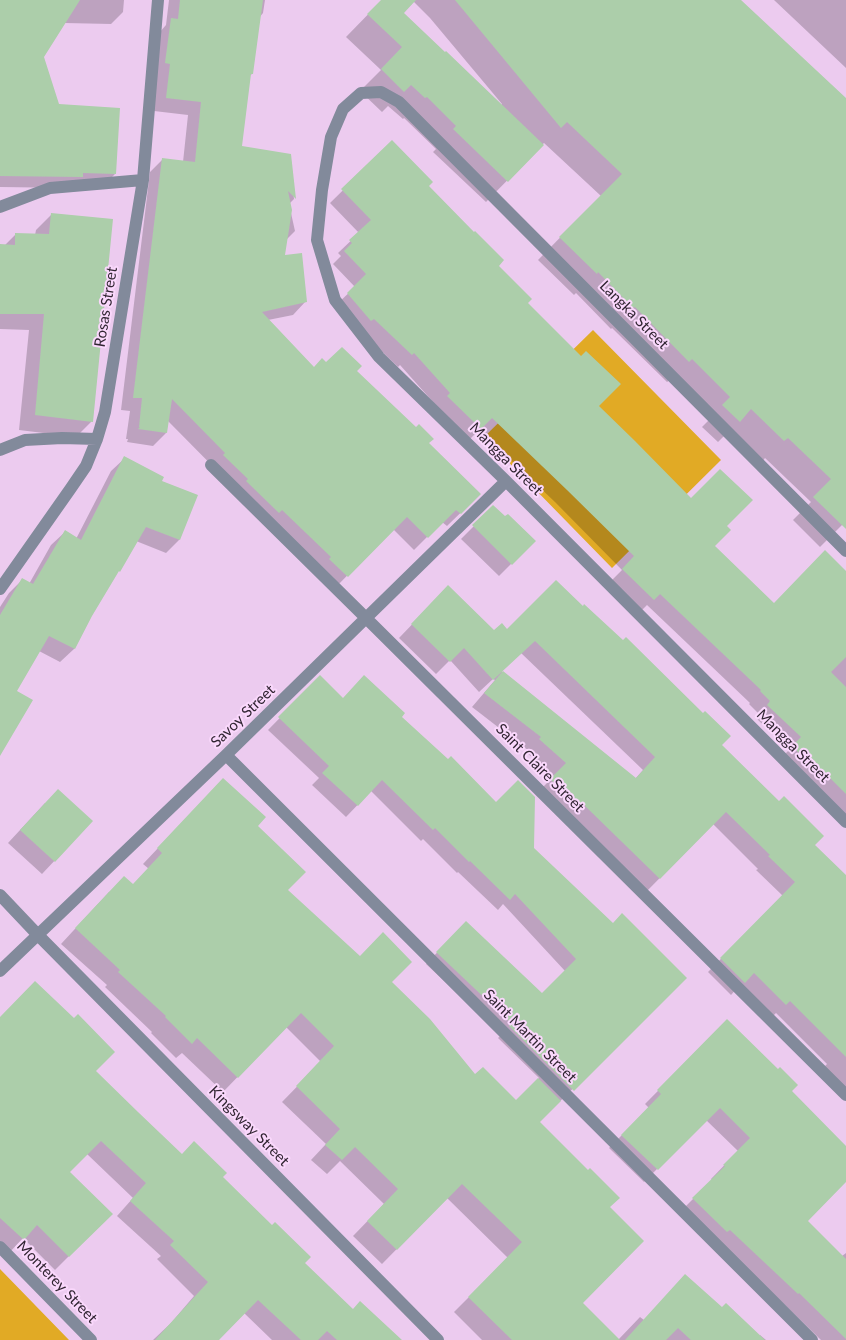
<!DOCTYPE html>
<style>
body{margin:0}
canvas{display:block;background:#eccbef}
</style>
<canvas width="846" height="1340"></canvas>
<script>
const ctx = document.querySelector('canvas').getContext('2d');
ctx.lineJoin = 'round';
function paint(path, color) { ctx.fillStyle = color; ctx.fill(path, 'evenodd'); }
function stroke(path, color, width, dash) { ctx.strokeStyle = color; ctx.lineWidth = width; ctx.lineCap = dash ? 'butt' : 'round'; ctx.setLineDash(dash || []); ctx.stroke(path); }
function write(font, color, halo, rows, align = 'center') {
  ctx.font = font + ' Lato,sans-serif'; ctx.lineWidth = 4; ctx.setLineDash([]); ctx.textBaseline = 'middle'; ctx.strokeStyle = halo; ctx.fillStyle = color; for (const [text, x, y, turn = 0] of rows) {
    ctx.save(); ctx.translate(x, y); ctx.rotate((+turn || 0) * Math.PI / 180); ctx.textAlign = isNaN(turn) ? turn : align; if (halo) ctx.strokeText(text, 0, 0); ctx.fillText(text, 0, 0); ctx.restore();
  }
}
paint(new Path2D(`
 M593,330L721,460L612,568L484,437Z
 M0,1269L69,1340H0Z`), '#e1aa25');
paint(new Path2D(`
 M0,0H124L123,12L111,24L64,23L43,57L58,105L115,174L103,186L70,188L0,187Z
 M169,0H265L263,13L259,18L252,74L249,76L240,147L289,155L294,199L289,204L295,231L286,240L284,256L306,301L293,315L268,320L313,369L326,364L355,371L480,494L447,526L442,522L414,550L393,529L334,589L168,421L166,433L153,446L127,442L128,439H126L130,411L121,410L150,172L163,159L183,162L188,115L154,111L159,33L166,25Z
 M382,0H739L846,100V521L820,547L793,520L811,502L765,458L762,462L729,431L718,442L702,427L710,419L670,380L667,382L612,328L611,329L576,293L574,295L538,260L601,196L544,143L486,202L433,152L436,149L404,118L403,119L388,106L382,112L360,91L381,70L346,37ZM413,1L430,18L502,104L501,106L402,13Z
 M774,0H846V68Z
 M392,142L427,186L497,266L526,303L597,406L691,500L726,527L713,546L774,604L846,573V817L780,759L789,750L756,718L759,714L749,704L750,703L647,605L641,611L610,582L622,570L555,502L479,430L468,441L400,365L398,367L335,306L355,287L333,264L341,256L338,253L359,233L330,203Z
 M52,214L92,421L76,437L19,430L29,330L0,329V246H4L15,235H35L36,230Z
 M125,458L160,482L196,496L179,540L166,553L136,541L91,615L74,649L60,662L39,651L15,691L0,755V607L9,593L22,580L29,584L51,545L65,532L76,539L111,471Z
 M493,507L534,541L499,576L461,539Z
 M556,581L720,745L813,845L846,876V1095L820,1071L827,1064L776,1013L772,1017L740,985L731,995L708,972L783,896L756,870L758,869L713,824L647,891L538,792L554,776L527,753L529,751L472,707L495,680L493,679L479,692L450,660L436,674L399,638L448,587L494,632L507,631ZM521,653L643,770L635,779L501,671Z
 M320,677L343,699L400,717L533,849L613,924L685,978L539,1122L609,1207L581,1303L618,1340L640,1317L644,1320L722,1309L759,1336L760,1335L766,1340H482L454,1312L508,1258L447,1198L382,1264L353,1236L384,1204L340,1161L327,1174L311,1160L326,1144L282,1102L321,1062L286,1027L223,1092L182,1053L176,1058L151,1033L152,1032L105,987L107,985L61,944L109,892L133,886L149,869L143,864L209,794L256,826L286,890L360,957L390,982L475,1076L516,1101L539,1078L498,1038L501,1035L426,964L455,934L542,995L565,971L503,904L498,910L458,872L457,873L423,839L421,841L371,791L346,817L312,785L319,778L268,730Z
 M45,803L92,821L42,874L8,843Z
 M0,1019L94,1071L182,1155L221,1177L303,1263L353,1310L396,1340H272L244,1313L213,1340H153L171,1323L194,1296L157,1259L161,1256L117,1216L133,1198L87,1154L68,1172L111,1214L55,1270L23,1238L9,1253L0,1244Z
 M727,1021L791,1091L846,1148V1180L806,1221L842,1256L846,1253V1340H821L785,1305L680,1212L712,1180L711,1179L738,1151L706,1120L644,1182L609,1148L649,1108L645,1104Z`), '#0003');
paint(new Path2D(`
 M0,0H80L44,57L59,104L120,108L116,174L83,173V177L0,176Z
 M180,0H263L253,74H251L242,146L291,154L296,199L288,191L292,210L285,255L302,253L307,302L262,312L314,367L322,358L326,362L342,347L362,366L357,371L416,427L419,424L434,439L429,443L481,494L461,514L456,510L428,538L407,517L348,577L329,559L331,557L282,510L279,513L246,481L248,479L223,455L225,453L172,399L167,433L138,429L140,427H139L142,398H133L162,158L195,162L201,102L166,98L170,64L165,63L171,18L178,19Z
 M381,0H416L404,13L445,52L446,51L544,145L508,182L453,129L456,126L427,97L425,98L411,85L404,92L381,69L402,47L367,14Z
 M455,0H741L846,98V529L813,497L831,479L788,438L784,441L751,409L740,422L722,405L730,397L692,359L689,362L635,307L633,308L598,272L597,274L559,237L622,174L567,122L561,128Z
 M392,140L433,182L429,186L474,232L475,231L504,260L499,266L532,299L528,303L581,356L586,351L621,384L599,406L635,441L691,498L720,469L753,500L727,526L731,530L715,546L774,603L825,550L846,571V657L831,672L846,687V794L829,777L827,780L792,746L801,737L767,705L770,701L760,691L761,690L660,594L654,600L622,569L634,556L567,490L492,418L481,429L447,396L450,393L414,353L412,355L374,319L371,321L347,293L366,274L344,251L352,243L349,240L371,220L341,189Z
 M51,213L113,219L93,422L35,415L44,314H0V244L15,245V233L49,234Z
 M124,456L164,477L162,481L198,495L180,540L146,527L120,572L119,571L92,616L75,649L49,636L17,691L33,700L0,756V615L22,578L33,584L65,530L81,540Z
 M493,505L505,516L508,514L536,541L512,565L472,525Z
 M556,580L583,606L584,604L623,640L626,637L703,713L705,711L731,736L722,745L779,801L784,796L824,836L815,845L846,875V1057L790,1001L786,1005L754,973L745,983L720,958L795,882L768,856L770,855L726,812L660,879L582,803L579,806L550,779L566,763L539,739L541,737L484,693L503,671L636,778L655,757L535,641L493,680L464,648L450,662L411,624L448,585L494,630L502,623L507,629Z
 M320,675L343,698L364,675L405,713L402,717L448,759L451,756L496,802L518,780L535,797L534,848L613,923L622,913L687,978L574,1091L509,1026L511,1023L436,952L466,921L542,993L576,959L515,894L510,900L470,861L469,862L435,828L433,830L382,780L358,806L322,773L329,766L278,717Z
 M223,778L266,817L258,826L306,872L288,890L360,956L383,932L412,962L392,982L430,1019L475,1074L483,1067L516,1100L538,1078L561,1101L540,1122L588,1170L590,1168L620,1198L610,1207L644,1241L583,1303L620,1340H512L468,1297L522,1242L462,1184L397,1250L367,1221L398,1189L355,1147L342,1160L325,1145L340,1129L296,1086L334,1046L301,1013L238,1078L197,1038L192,1044L165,1017L166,1016L118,972L120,970L75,928L124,876L133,884L162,853L157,848Z
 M58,789L93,821L55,862L20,830Z
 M35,981L74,1018L78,1014L115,1052L96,1071L138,1112L182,1154L194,1141L227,1173L223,1177L272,1225L275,1222L311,1257L305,1263L353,1309L360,1301L402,1340H337L327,1331L318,1340H301L258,1300L219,1340H155L208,1282L170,1245L174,1241L130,1201L146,1183L101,1141L70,1172L113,1214L69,1257L37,1225L24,1240L0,1218V1017Z
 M727,1019L778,1069L780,1067L798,1085L792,1091L846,1146V1182L808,1221L846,1259V1339L799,1293L798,1294L730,1230L727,1232L692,1198L725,1166L723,1165L750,1138L720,1108L658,1170L621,1135L661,1094L657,1090Z
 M685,1274L722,1307L726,1303L765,1340H691L678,1328L666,1340H625Z`), '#acceaa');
stroke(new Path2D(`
 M0,207L50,188L143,180
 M0,450L25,440L62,438L97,439
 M211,465L366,618L846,1095
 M846,551L399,102L381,92L361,93L343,109L331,137L322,190L317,240L335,300L379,357L506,481L846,822
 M0,589L71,488L86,466L97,439L105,412L143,180L158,0
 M226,755L812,1340
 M0,895L37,934L438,1340
 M0,971L226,755L506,481
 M0,1247L91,1340`), '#828a9b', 12);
write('15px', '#312532', '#fad8fc', [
 ["Rosas Street",106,307,-81],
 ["Langka Street",634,315,45],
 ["Mangga Street",506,459,45],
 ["Savoy Street",243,716,-44],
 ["Mangga Street",793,746,45],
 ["Saint Claire Street",540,768,45],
 ["Saint Martin Street",530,1036,45],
 ["Kingsway Street",249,1126,45],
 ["Monterey Street",57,1282,46]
]);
</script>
